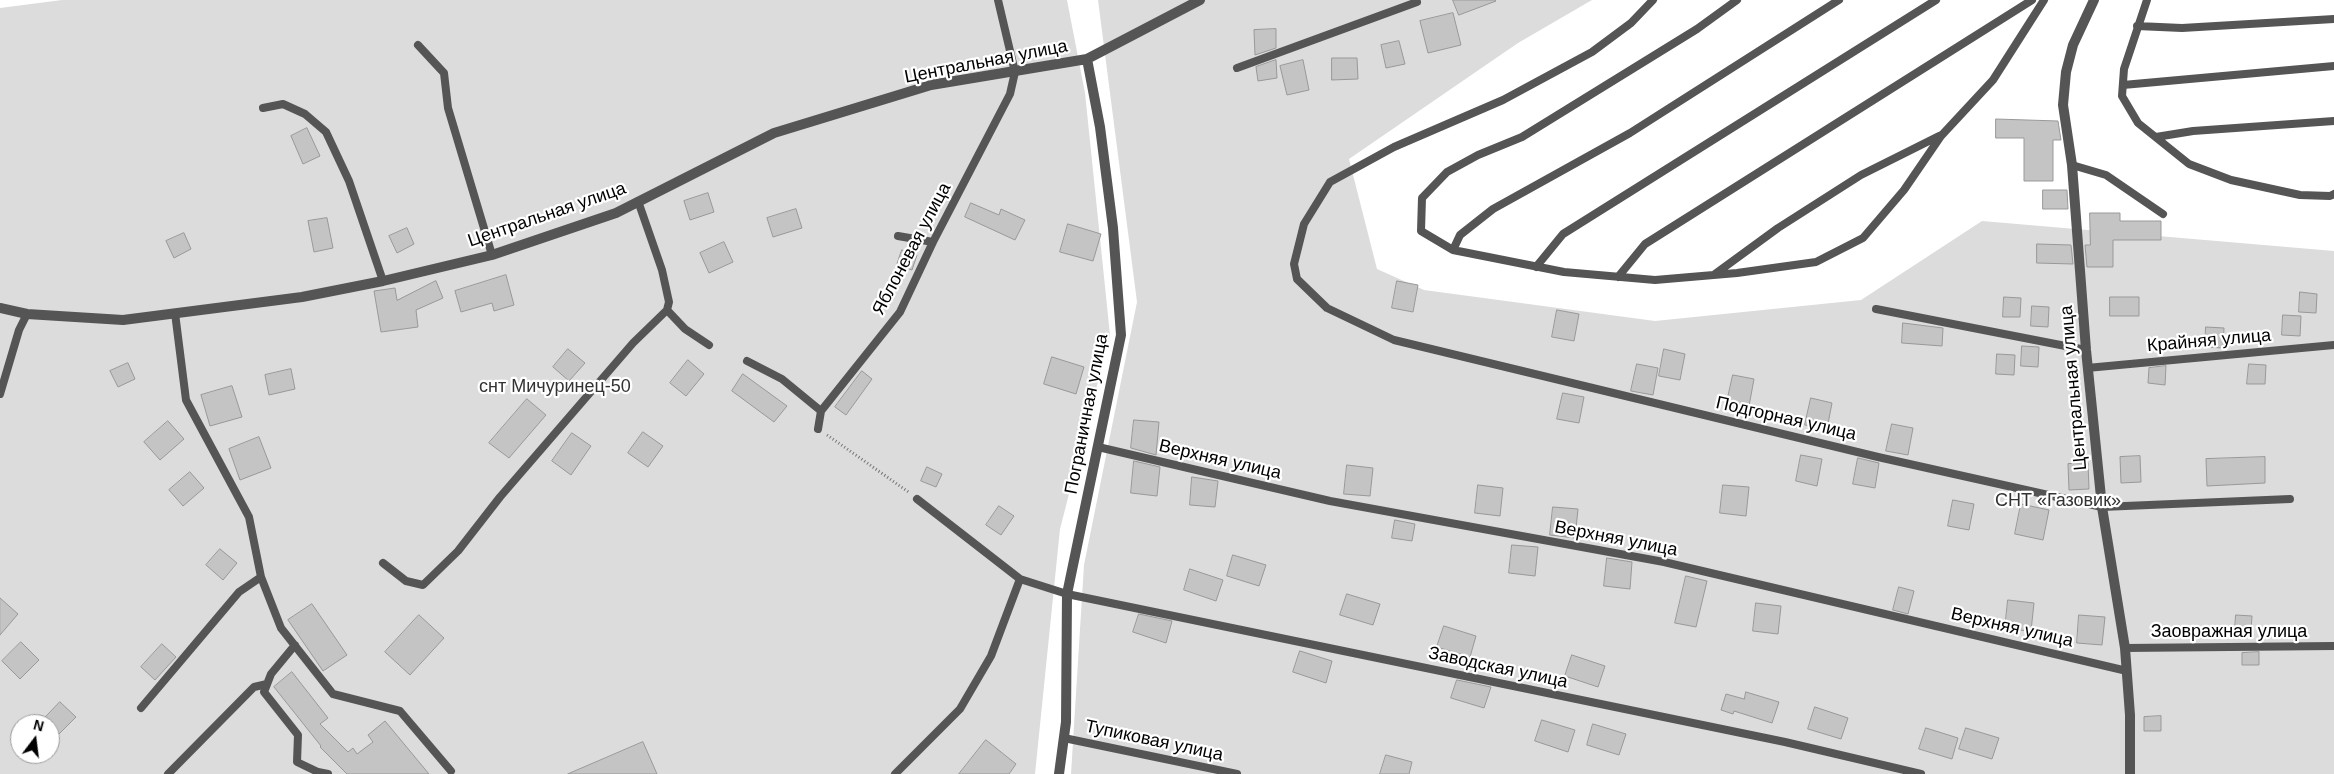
<!DOCTYPE html>
<meta charset="utf-8">
<style>
body{margin:0}
#map{position:relative;width:2334px;height:774px;overflow:hidden;background:#fff;font-family:Helvetica,sans-serif}
canvas{display:block}
.north{position:absolute;left:10px;top:714px;width:50px;height:50px;box-sizing:border-box;background:#fff;border:1px solid #999;border-radius:50%;rotate:15deg;font-size:14px;font-weight:700;line-height:20px;text-align:center;color:#000}
.north::after{content:'';display:block;margin:auto;width:18px;height:22px;background:#000;clip-path:polygon(50% 0,100% 100%,50% 72%,0 100%)}
</style>
<div id="map">
<canvas width="2334" height="774"></canvas>
<div class="north">N</div>
</div>
<script>
const ctx = document.querySelector('canvas').getContext('2d');
ctx.lineJoin = 'round';
function paint(path, color) { ctx.fillStyle = color; ctx.fill(path, 'evenodd'); }
function stroke(path, color, width, dash) { ctx.strokeStyle = color; ctx.lineWidth = width; ctx.lineCap = dash ? 'butt' : 'round'; ctx.setLineDash(dash || []); ctx.stroke(path); }
function write(font, color, halo, rows, align = 'center') {
  ctx.font = font + ' Helvetica,sans-serif'; ctx.lineWidth = 4.5; ctx.setLineDash([]); ctx.textBaseline = 'middle'; ctx.strokeStyle = halo; ctx.fillStyle = color; for (const [text, x, y, turn = 0] of rows) {
    ctx.save(); ctx.translate(x, y); ctx.rotate((+turn || 0) * Math.PI / 180); ctx.textAlign = isNaN(turn) ? turn : align; if (halo) ctx.strokeText(text, 0, 0); ctx.fillText(text, 0, 0); ctx.restore();
  }
}
paint(new Path2D(`
 M62,0H1067L1085,93L1110,335L1060,529L1035,774H0V8ZM20,724H50V754H20Z
 M1098,0H1592L1518,43L1349,159L1377,269L1424,290L1655,321L1861,300L1982,221L2334,251V774H1071L1084,565L1137,302Z`), '#dcdcdc');
const building = new Path2D(`
 M1453,0H1495L1496,1L1459,15Z
 M1453,13L1461,45L1428,53L1420,21Z
 M1276,29V48L1255,55L1254,30Z
 M1399,41L1405,64L1386,68L1381,45Z
 M1332,58H1357L1358,79L1332,80Z
 M1276,60L1277,78L1258,81L1256,67Z
 M1303,60L1309,90L1287,95L1280,66Z
 M1996,119L2058,121L2061,140H2053V181H2024V138H1996Z
 M307,128L320,156L303,164L291,136Z
 M2043,190H2067L2068,209H2043Z
 M708,193L714,212L690,220L684,201Z
 M971,203L999,215L1001,209L1025,220L1015,240L965,217Z
 M796,209L802,228L773,237L767,218Z
 M2090,213H2120V221H2161V240H2113V267H2087L2085,245H2090Z
 M327,218L333,248L314,252L308,221Z
 M1068,224L1101,234L1093,261L1060,252Z
 M407,228L414,244L397,253L389,236Z
 M184,233L191,249L174,258L166,241Z
 M724,242L733,262L709,273L700,253Z
 M2037,244L2071,245L2073,264L2037,263Z
 M902,250L917,255L912,270L897,265Z
 M506,275L514,305L494,311L492,303L461,312L455,291Z
 M436,281L443,298L416,310L418,327L381,332L374,291L395,288L397,300Z
 M1397,281L1418,285L1413,312L1392,308Z
 M2300,292L2317,294L2316,313L2299,312Z
 M2004,297L2021,298L2020,317H2003Z
 M2110,297H2139V316H2110Z
 M2032,306L2049,307L2048,327L2031,326Z
 M1557,310L1579,314L1574,341L1552,337Z
 M2283,315L2301,316L2300,336L2282,335Z
 M1903,323L1943,328L1942,346L1902,343Z
 M2206,327L2224,328L2223,348L2205,347Z
 M2022,346L2039,347L2038,367L2021,366Z
 M568,349L585,363L569,381L553,367Z
 M1664,349L1685,354L1680,380L1659,376Z
 M1997,354L2015,355L2014,375L1996,374Z
 M1052,357L1084,367L1076,394L1044,384Z
 M688,360L704,374L686,396L670,383Z
 M128,363L135,379L118,387L110,371Z
 M1637,364L1658,368L1653,395L1631,391Z
 M2249,364L2266,365L2265,384H2247Z
 M2166,366L2165,385L2148,383L2149,368Z
 M291,369L295,389L269,395L265,375Z
 M862,371L872,379L846,415L835,407Z
 M743,374L787,406L774,422L732,391Z
 M1733,375L1754,379L1749,406L1727,402Z
 M232,386L242,417L210,426L201,395Z
 M1563,393L1584,397L1579,423L1557,419Z
 M1811,398L1832,403L1827,429L1805,425Z
 M527,399L546,415L509,458L489,443Z
 M1134,420L1159,422L1156,455L1131,448Z
 M168,421L184,439L160,460L144,442Z
 M1892,424L1913,428L1908,455L1886,451Z
 M643,432L663,446L648,467L628,453Z
 M572,433L591,446L571,475L552,461Z
 M259,437L271,468L240,480L229,449Z
 M1801,455L1822,459L1817,486L1796,481Z
 M2140,456L2141,482L2121,483L2120,457Z
 M2265,457V483L2207,486L2206,459Z
 M1858,458L1879,463L1875,488L1853,484Z
 M1134,461L1160,467L1157,496L1131,493Z
 M2088,463L2089,489L2069,490L2068,464Z
 M1347,465L1373,468L1370,496L1344,494Z
 M927,467L942,474L936,487L921,481Z
 M190,472L204,488L183,506L169,490Z
 M1192,477L1218,481L1215,507L1190,505Z
 M1478,485L1503,488L1500,516L1475,513Z
 M1723,485L1749,487L1746,516L1720,513Z
 M1953,500L1974,504L1969,530L1948,526Z
 M2021,504L2049,510L2043,540L2015,534Z
 M999,506L1014,516L1001,535L986,525Z
 M1553,507L1578,509L1575,538L1550,535Z
 M1395,520L1415,524L1412,541L1392,538Z
 M1512,545L1538,547L1535,576L1509,573Z
 M220,549L237,563L223,580L206,565Z
 M1233,555L1266,565L1259,586L1227,576Z
 M1607,558L1632,562L1630,589L1604,586Z
 M1190,569L1223,580L1216,601L1184,590Z
 M1686,576L1707,581L1696,627L1675,623Z
 M1899,587L1914,591L1908,614L1893,610Z
 M1347,594L1380,604L1373,625L1340,615Z
 M0,598L18,614L0,635Z
 M2008,600L2034,603L2031,631L2005,629Z
 M1756,603L1781,606L1778,634L1753,631Z
 M312,604L347,655L323,671L288,620Z
 M1139,614L1172,621L1166,643L1133,632Z
 M419,615L444,638L410,675L385,652Z
 M2079,615L2105,617L2102,645L2077,643Z
 M2236,615L2252,616L2251,630L2235,629Z
 M1444,626L1476,636L1470,657L1437,647Z
 M21,642L39,660L20,679L2,661Z
 M162,644L176,657L155,680L141,667Z
 M1300,651L1332,661L1326,683L1293,672Z
 M2259,652V665H2242V653Z
 M1572,655L1605,666L1598,687L1565,676Z
 M292,672L328,718L320,724L348,752L353,748L357,754L373,742L368,735L385,721L429,774H347L320,747L321,746L274,687Z
 M1457,680L1491,687L1484,708L1451,698Z
 M1746,692L1779,702L1772,723L1734,711L1733,714L1721,710L1726,694L1744,699Z
 M60,702L76,717L50,743V724H39Z
 M1815,707L1848,718L1841,739L1808,729Z
 M2161,716V731H2144V717Z
 M1542,720L1575,730L1568,752L1535,741Z
 M1593,724L1626,734L1619,755L1587,745Z
 M1926,728L1958,738L1952,759L1919,749Z
 M1966,728L1999,738L1992,759L1959,749Z
 M986,740L1016,764L1009,774H959Z
 M643,742L657,774H568Z
 M1386,755L1412,762L1409,774H1380Z`);
paint(building, '#c4c4c4');
stroke(building, '#999', 1);
stroke(new Path2D(`
 M827,435L910,493`), '#777', 3, [1, 2.5]);
stroke(new Path2D(`
 M1653,0L1631,23L1592,52L1503,100L1394,147L1330,182L1304,224L1294,264L1297,279L1327,308L1394,340L1878,457L2102,507L2290,499
 M1737,0L1697,29L1522,137L1478,155L1447,172L1422,198L1421,231L1453,250L1564,272L1655,280L1737,273L1816,262L1863,238L1904,190L1941,136L1993,80L2044,0
 M2147,0L2124,69L2122,96L2138,123L2189,164L2231,180L2300,195L2330,196L2334,194
 M2137,26L2182,28L2334,19
 M418,45L444,73L448,108L492,255
 M1237,68L1417,2
 M2123,85L2334,66
 M263,108L283,104L305,114L326,132L349,181L383,281
 M2156,137L2193,131L2334,121
 M2072,165L2106,175L2163,214
 M898,236L933,242
 M1453,250L1460,235L1493,209L1630,133L1839,0
 M1536,267L1563,234L1936,0
 M1715,274L1778,228L1861,175L1939,136
 M1618,277L1645,244L2032,0
 M1876,309L2086,350
 M667,310L685,329L709,345
 M175,313L186,400L249,517L261,577L281,628L333,694L400,711L451,771
 M747,361L782,379L821,411
 M2087,368L2334,345
 M0,394L19,330L27,314
 M818,429L821,411L900,312L933,242L1010,94L1015,72L998,0
 M1098,447L1330,501L1664,562L2127,671
 M917,499L1020,579L1067,594L1785,742L1921,774
 M383,563L406,581L423,585L458,551L500,497L633,343L667,310L669,302L662,270L638,201
 M295,645L271,674L264,692L298,735L297,762L318,772L328,774
 M2125,648L2334,646
 M141,708L239,592L261,577
 M1064,738L1237,774
 M168,774L254,687L267,684
 M895,774L960,709L991,656L1020,579`), '#555', 8);
stroke(new Path2D(`
 M2094,0L2073,45L2066,72L2063,105L2072,165L2086,350L2102,507L2125,648L2130,715V774
 M0,308L27,314L123,320L302,297L383,281L492,255L616,213L774,133L931,85L1087,59L1200,0
 M1059,774L1066,722L1067,594L1121,335L1113,228L1100,127L1087,59`), '#555', 10);
write('18px', '#000', '#fff', [
 ["Центральная улица",986,62,-11],
 ["Центральная улица",547,215,-19],
 ["Яблоневая улица",912,249,-62],
 ["Крайняя улица",2209,341,-5],
 ["Центральная улица",2074,388,-95],
 ["Пограничная улица",1087,414,-79],
 ["Подгорная улица",1786,419,13],
 ["Верхняя улица",1220,460,13],
 ["Верхняя улица",1616,539,11],
 ["Верхняя улица",2012,628,13],
 ["Заовражная улица",2229,632],
 ["Заводская улица",1498,668,12],
 ["Тупиковая улица",1154,741,12]
]);
write('18px', '#333', '#fff', [
 ["снт Мичуринец-50",555,387],
 ["СНТ «Газовик»",2058,501]
]);
</script>
